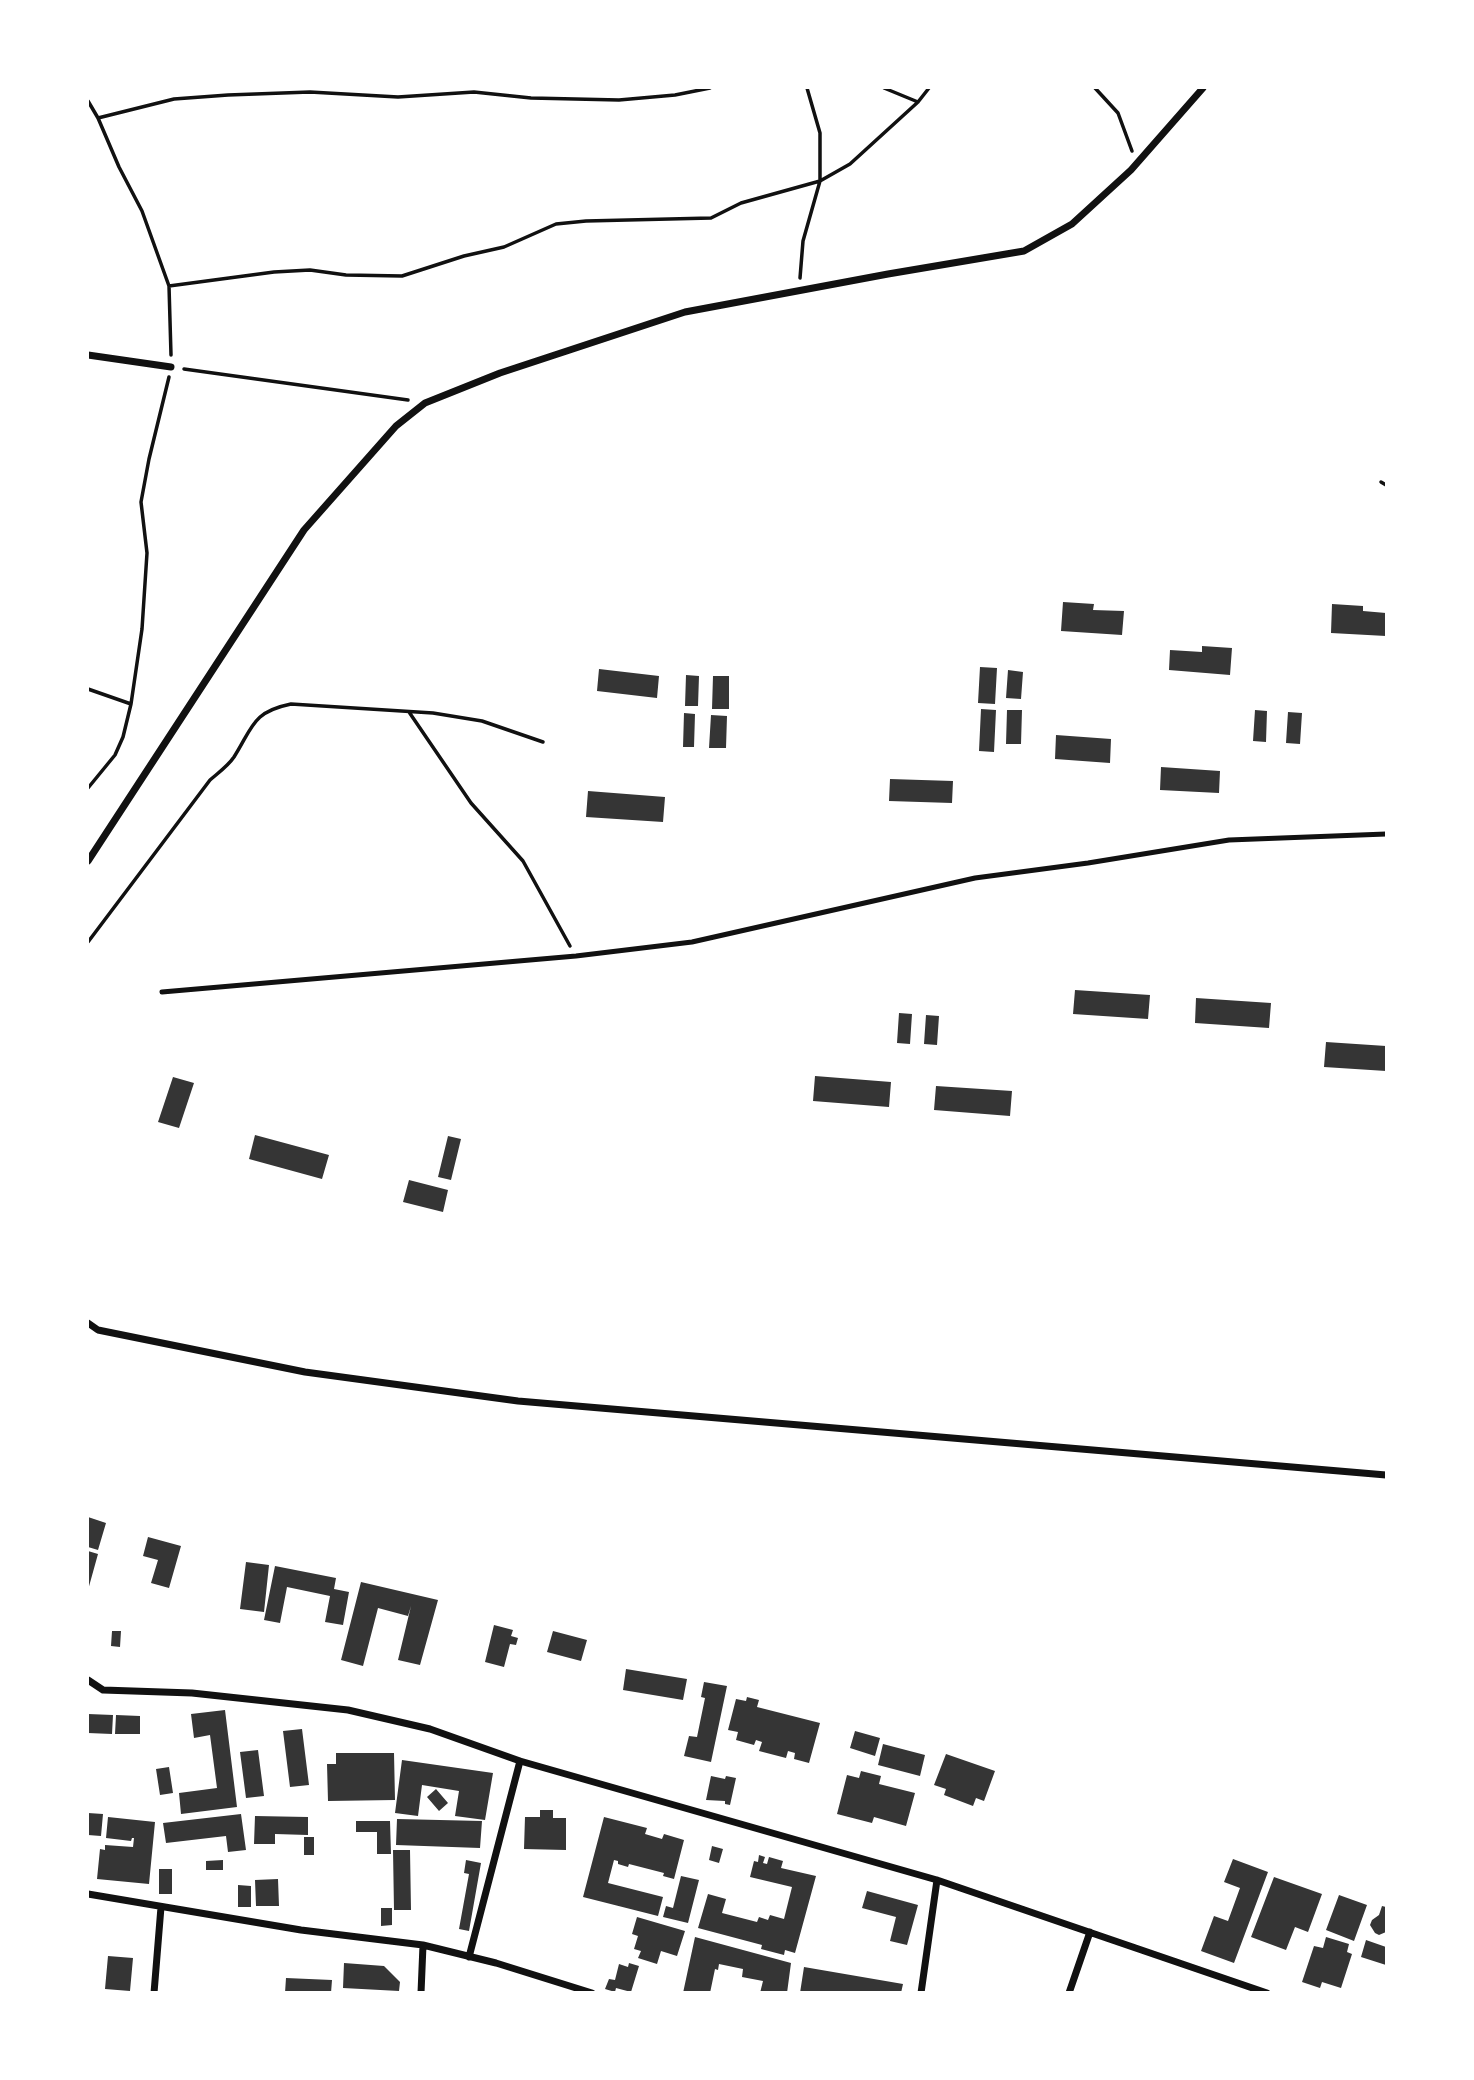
<!DOCTYPE html>
<style>
body{margin:0}
#map{position:relative;width:1474px;height:2080px;overflow:hidden;background:#fff;font-family:"DejaVu Sans",sans-serif}
canvas{display:block}
.frame{position:absolute;inset:0;border:89px solid #fff;pointer-events:none}
</style>
<div id="map">
<canvas width="1474" height="2080"></canvas>
<div class="frame"></div>
</div>
<script>
const ctx = document.querySelector('canvas').getContext('2d');
ctx.lineJoin = 'round';
function paint(path, color) { ctx.fillStyle = color; ctx.fill(path, 'evenodd'); }
function stroke(path, color, width, dash) { ctx.strokeStyle = color; ctx.lineWidth = width; ctx.lineCap = dash ? 'butt' : 'round'; ctx.setLineDash(dash || []); ctx.stroke(path); }
paint(new Path2D(`
 M1063,602L1094,604L1093,610L1124,611L1122,635L1061,631Z
 M1332,604L1363,606V611L1386,613V636L1331,633Z
 M1202,646L1232,648L1230,675L1169,670L1170,650L1202,652Z
 M980,667L997,668L995,704L978,703Z
 M599,669L659,676L657,698L597,691Z
 M1008,670L1023,672L1021,699L1006,698Z
 M686,675L699,676L698,706H685Z
 M713,676H729V709H712Z
 M981,709L996,710L994,752L979,751Z
 M1007,710H1022L1021,744H1006Z
 M1255,710L1267,711L1266,742L1253,741Z
 M1288,712L1302,713L1300,744L1286,743Z
 M684,713L695,714L694,747H683Z
 M711,715L727,716L726,748H709Z
 M1056,735L1111,739L1110,763L1055,759Z
 M1161,767L1220,771L1219,793L1160,790Z
 M890,779L953,781L952,803L889,801Z
 M588,791L665,797L663,822L586,817Z
 M1075,990L1150,995L1148,1019L1073,1014Z
 M1196,998L1271,1003L1269,1028L1195,1023Z
 M899,1013L912,1014L910,1044L897,1043Z
 M926,1015L939,1016L937,1045L924,1044Z
 M1326,1042L1386,1046V1071L1324,1067Z
 M815,1076L891,1082L889,1107L813,1101Z
 M173,1077L194,1083L179,1128L158,1122Z
 M936,1086L1012,1091L1010,1116L934,1110Z
 M255,1135L329,1155L322,1179L249,1159Z
 M448,1136L461,1139L451,1180L438,1177Z
 M409,1180L448,1190L443,1212L403,1202Z
 M88,1517L106,1523L98,1550L88,1547Z
 M148,1537L181,1546L169,1588L151,1583L158,1560L143,1556Z
 M88,1551L98,1554L88,1590Z
 M246,1562L269,1565L264,1612L240,1609Z
 M275,1566L336,1578L334,1589L349,1592L343,1625L325,1622L330,1596L287,1587L280,1623L264,1620Z
 M361,1582L438,1600L420,1665L398,1660L411,1606L408,1616L378,1608L363,1666L341,1660Z
 M494,1625L513,1630L511,1636L518,1638L516,1645L510,1644L504,1667L485,1662Z
 M112,1631H121L120,1647L111,1646Z
 M553,1631L587,1640L581,1661L547,1652Z
 M626,1669L687,1679L683,1700L623,1690Z
 M704,1682L727,1686L711,1762L684,1756L689,1736L697,1737L705,1698L701,1697Z
 M747,1697L759,1700L757,1707L820,1723L809,1763L794,1759L795,1753L788,1751L786,1758L759,1751L762,1742L756,1740L754,1745L736,1740L738,1732L728,1730L736,1699L746,1701Z
 M225,1710L237,1807L181,1814L179,1793L217,1788L210,1735L194,1738L191,1714Z
 M88,1714L113,1715L112,1734L88,1733Z
 M116,1715L140,1716V1734H115Z
 M302,1729L309,1785L290,1787L283,1731Z
 M855,1731L880,1738L875,1756L850,1748Z
 M883,1744L925,1755L920,1776L878,1765Z
 M258,1750L264,1796L246,1798L240,1752Z
 M336,1753H394L395,1800L328,1801L327,1764H336Z
 M946,1754L995,1771L984,1801L976,1798L973,1806L944,1795L946,1789L934,1785Z
 M402,1760L493,1773L485,1820L455,1816L459,1791L422,1785L418,1816L395,1813Z
 M169,1767L173,1793L160,1795L156,1769Z
 M861,1771L881,1776L879,1784L915,1793L906,1826L874,1817L872,1823L837,1814L847,1775L859,1778Z
 M711,1776L725,1779L726,1776L736,1778L730,1805L725,1804V1801L706,1800Z
 M436,1789L448,1803L439,1811L427,1797Z
 M540,1810H553V1818H566V1850L524,1849L525,1817H540Z
 M88,1813L103,1814L101,1836L88,1835Z
 M241,1814L246,1850L228,1852L226,1836L166,1843L163,1823Z
 M255,1816L308,1817V1835L275,1834V1844H254Z
 M108,1817L155,1822L149,1884L97,1879L100,1849L105,1850V1845L133,1847L134,1838H132L131,1841L106,1838Z
 M604,1817L647,1828L645,1834L662,1839L664,1834L684,1840L674,1879L663,1876L664,1873L629,1864L628,1867L618,1864V1861L614,1860L608,1883L663,1897L658,1916L583,1897Z
 M397,1819L482,1821L480,1848L396,1845Z
 M356,1821H390L391,1854H377V1832H356Z
 M304,1837H314V1855H304Z
 M712,1846L723,1849L719,1863L709,1860Z
 M393,1850H410L411,1910H394Z
 M759,1855L765,1857L763,1863L767,1864L769,1857L783,1861L781,1868L816,1876L795,1953L785,1950L784,1955L761,1949L762,1945L698,1928L708,1894L726,1899L722,1913L757,1922L759,1917L768,1920L770,1915L784,1919L792,1887L750,1877L754,1861L758,1862Z
 M1233,1859L1268,1872L1234,1963L1201,1951L1214,1916L1228,1921L1240,1888L1224,1882Z
 M223,1860V1870H206V1861Z
 M466,1860L481,1863L469,1931L459,1929L469,1874L464,1873Z
 M159,1869H172V1894H159Z
 M681,1876L699,1880L688,1923L663,1917L666,1906L673,1908Z
 M1274,1877L1322,1894L1308,1932L1295,1927L1286,1950L1251,1937Z
 M278,1879L279,1906H256L255,1880Z
 M238,1885L251,1886V1907H238Z
 M867,1891L918,1905L907,1945L890,1941L896,1917L862,1908Z
 M1339,1895L1367,1905L1354,1941L1326,1930Z
 M1382,1906L1386,1907V1932L1379,1935L1375,1933L1370,1925L1372,1920L1379,1915Z
 M381,1908H392V1925L381,1926Z
 M637,1917L685,1931L677,1956L661,1951L657,1964L638,1958L641,1951L634,1949L638,1936L632,1934Z
 M695,1937L791,1963L787,1993H760L763,1981L742,1977L743,1969L719,1964L718,1970L715,1969L710,1993H683Z
 M1326,1937L1349,1944L1347,1952L1352,1954L1341,1988L1322,1982L1320,1988L1302,1982L1314,1946L1323,1948Z
 M1366,1940L1386,1947V1965L1361,1957Z
 M108,1956L133,1958L130,1991L105,1989Z
 M344,1963L384,1966L400,1982L399,1991L343,1988Z
 M629,1963L639,1966L631,1992L616,1988L615,1992L605,1989L609,1979L615,1980L619,1964L628,1967Z
 M804,1967L903,1984L901,1993H800Z
 M286,1978L332,1980L331,1993H285Z`), '#353535');
stroke(new Path2D(`
 M884,88L918,102
 M1095,88L1118,113L1132,151
 M88,101L98,118L119,167L142,211L169,286L171,355
 M98,118L174,99L228,95L310,92L398,97L474,92L531,98L619,100L675,95L710,88
 M800,278L803,241L820,181V133L807,88
 M169,286L274,272L310,270L346,275L402,276L464,256L504,247L556,224L586,221L711,218L741,203L820,181L850,164L918,102L929,88
 M184,369L408,400
 M1381,482L1386,485
 M88,689L131,704
 M409,712L471,803L523,861L570,946
 M88,788L115,755L123,737L131,704L142,629L147,553L141,502L149,459L169,377
 M88,942L210,780C218,773 228,766 234,757C253,727 252,712 291,704L433,713L482,721L543,742`), '#111', 3.5);
stroke(new Path2D(`
 M162,992L576,956L692,942L975,878L1088,863L1229,840L1386,834`), '#111', 5);
stroke(new Path2D(`
 M88,355L171,367
 M88,861L304,530L396,426L425,403L500,373L685,312L888,274L1024,251L1072,224L1131,170L1203,88
 M88,1323L98,1330L305,1372L518,1401L1386,1475
 M88,1680L103,1690L192,1693L348,1710L430,1729L520,1761
 M88,1894L301,1930L423,1945L496,1963L592,1993
 M469,1957L520,1761L937,1880L1267,1993
 M154,1993L161,1907
 M421,1993L423,1945
 M921,1993L937,1880
 M1069,1993L1090,1932`), '#111', 7);
</script>
